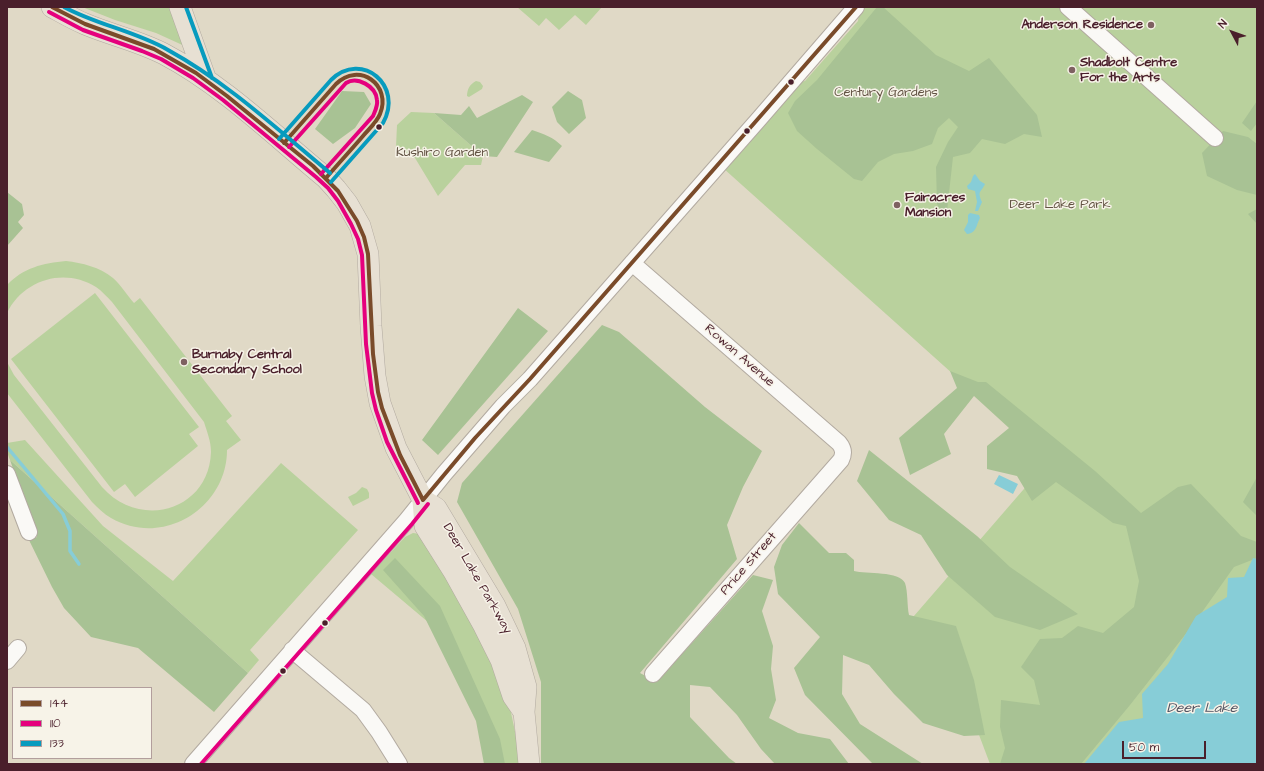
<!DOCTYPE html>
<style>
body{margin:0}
#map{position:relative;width:1264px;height:771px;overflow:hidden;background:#e0d9c6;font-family:"Architects Daughter",sans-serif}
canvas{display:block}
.frame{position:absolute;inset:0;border:8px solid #4a1f2b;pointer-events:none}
.legend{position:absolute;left:12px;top:687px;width:140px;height:72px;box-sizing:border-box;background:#f7f3e8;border:1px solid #b29e9c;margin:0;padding:5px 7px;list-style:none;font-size:12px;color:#4a1f2b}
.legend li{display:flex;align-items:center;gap:8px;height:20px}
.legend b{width:20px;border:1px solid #b29e9c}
.north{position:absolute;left:1212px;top:12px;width:40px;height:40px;-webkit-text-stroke:3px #f7f3e8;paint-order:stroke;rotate:311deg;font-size:11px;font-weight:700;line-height:16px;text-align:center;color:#4a1f2b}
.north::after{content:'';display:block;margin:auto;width:14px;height:18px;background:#4a1f2b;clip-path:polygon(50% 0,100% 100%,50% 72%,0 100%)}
.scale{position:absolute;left:1122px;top:741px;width:84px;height:18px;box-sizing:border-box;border:2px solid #4a1f2b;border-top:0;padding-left:5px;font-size:12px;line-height:14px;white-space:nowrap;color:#4a1f2b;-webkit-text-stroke:3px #f7f3e8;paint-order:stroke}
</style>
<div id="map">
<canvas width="1264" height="771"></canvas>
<div class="frame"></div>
<ul class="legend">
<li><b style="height:5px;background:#7a4b2a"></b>144</li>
<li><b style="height:5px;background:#e5007d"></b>110</li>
<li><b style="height:5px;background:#079bbe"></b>133</li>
</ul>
<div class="north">N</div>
<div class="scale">50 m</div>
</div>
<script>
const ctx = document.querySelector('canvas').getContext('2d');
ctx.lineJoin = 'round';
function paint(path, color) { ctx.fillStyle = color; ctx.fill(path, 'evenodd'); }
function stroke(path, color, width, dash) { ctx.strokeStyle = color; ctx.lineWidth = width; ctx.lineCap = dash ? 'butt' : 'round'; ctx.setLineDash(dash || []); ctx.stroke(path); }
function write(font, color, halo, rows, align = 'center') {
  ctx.font = font + ' "Architects Daughter",sans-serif'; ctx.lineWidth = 3; ctx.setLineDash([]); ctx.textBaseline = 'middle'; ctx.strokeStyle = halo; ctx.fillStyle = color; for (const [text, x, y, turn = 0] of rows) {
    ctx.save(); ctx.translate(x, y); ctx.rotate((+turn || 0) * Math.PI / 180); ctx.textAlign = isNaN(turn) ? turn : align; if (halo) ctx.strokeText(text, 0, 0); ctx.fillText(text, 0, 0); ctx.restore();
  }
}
paint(new Path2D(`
 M82,7H174L189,48L156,33L115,20Z
 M517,7H602L586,25L575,15L559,30L546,18L539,26Z
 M864,7H1257V764H990L973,719L888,646L1049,460L723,168L799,82L805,81L858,21L859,14Z
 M476,81L480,82L483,86L482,89L469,97L467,96C467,89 470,84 476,81Z
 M411,112L434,113L483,156L481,165H465L438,196L415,158L396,147L397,125Z
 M66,261C82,263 100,267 113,278C121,285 127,295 134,303L140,298L232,416L226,421L241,440L227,450C227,508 163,548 111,518C104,514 98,508 92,502L7,393V362L14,375L102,487C140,530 209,511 211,452C211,441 207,432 204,422L112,302C107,297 102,291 96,287C64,267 23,280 7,313V285C23,268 43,263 66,261Z
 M95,293L199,427L189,434L198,446L135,497L125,484L114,492L11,359Z
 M25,440L103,526L173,581L281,463L358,530L250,650L259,660L248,673L10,460L7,452V443Z
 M362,487L367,489L369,493V498L353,506L348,497L356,493Z
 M413,533L420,534L477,629L510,708L517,741L520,764H486L480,726L441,633L371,574L405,537Z`), '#b9d19d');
paint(new Path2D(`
 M877,7H883L936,55L969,71L989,58L1037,115L1042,137L1024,134L1005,144L982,139L970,153L953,157L946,220L937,204L936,167L948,142L958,127L949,118L938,128L932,144L913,151L894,154L878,162L862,181L854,179L817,149L797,131L788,113L795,101L817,80Z
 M342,91L364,92L371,104L355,128L333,144L315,129Z
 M568,91L582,100L586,118L569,134L557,122L552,107Z
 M522,95L533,102L497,157L483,156L434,113L461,115L469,106L477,118Z
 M1257,101V123L1251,131L1242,123Z
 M532,130C544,134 553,137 562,146L549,162L514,152Z
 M1223,131L1248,137L1257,144V195L1237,190L1207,176L1202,153Z
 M7,192L22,204L24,215L18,222L23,228L7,246Z
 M1257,209V224L1248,214Z
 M518,308L548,331L438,455L422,440Z
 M602,325L619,332L705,407L762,451L743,487L727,525L737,559L640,673L657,682L753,575L773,580L762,611L773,646L771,669L776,700L769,718L798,733L830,739L849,764H775L761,749L737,715L710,687L690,685V717L729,758L737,764H541V682L518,609L457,502L462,483Z
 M950,371L978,382H986L1095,471L1141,513L1178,487L1191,484L1241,536L1257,542V558L1234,567L1195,622L1130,705L1081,764H1000L1005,748L1000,727L1001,700L1040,705L1034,680L1021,667L1040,639L1062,638L1078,626L1103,633L1134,607L1139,581L1126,526L1113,523L1056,482L1032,501L1017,476L987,469V446L1009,428L974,396L944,434L951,454L910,475L899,438L957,388Z
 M869,450L977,536L1010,567L1078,614L1040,630L995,617L947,575L921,535L889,520L857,481Z
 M10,460L248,673L214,712L138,648L91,637L64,608L52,587L29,540L37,537Z
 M1257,477V516L1243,502Z
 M799,523L829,553H846L854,560V571C866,574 900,571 905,583C908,592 907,606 909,615L956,626L974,680L985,735L964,736L923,723L894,694L869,665L843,655L842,694L860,724L923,764H873L805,695L794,668L820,637L778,594L774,567L782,545Z
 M395,558L440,606L500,739L505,764H484L476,721L424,616L383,570Z`), '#a8c294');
paint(new Path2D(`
 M975,174L980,181L985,184C981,193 977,190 982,202L978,211H975L977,202L975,191L968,189L967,186L971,182L973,176Z
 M970,213L979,215L980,218C976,225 977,233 967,234L964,230L968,222V215Z
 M999,475L1018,484L1013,494L994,484Z
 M1253,558L1257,559V764H1084L1119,722L1143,718L1142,694L1168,664L1196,616L1227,597L1228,578L1244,577Z`), '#87cdd7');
stroke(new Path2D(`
 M7,447L63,514L70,531V551L79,564`), '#87cdd7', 3.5);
const minor = new Path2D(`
 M1068,7L1215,138
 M632,263L839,443C844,449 844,454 841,460L653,674
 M7,474L29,532
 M292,650L363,710L379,732L399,764
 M7,661L18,648
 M193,764L407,520L444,474L503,406L530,379L759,119L856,7`);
const major = new Path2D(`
 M52,7C63,13 73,19 85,24C111,35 139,41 164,54C223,85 275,136 326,178L336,189L347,203L360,226L368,254L371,326L375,376L380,403L396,448L423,500L425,526L454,572L484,626L501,660L513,696L524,712
 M180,7L206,80
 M423,500L436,508L495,606L515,648L526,687L524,712L529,764`);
stroke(minor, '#b2aaa0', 18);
stroke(major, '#b2aaa0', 22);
stroke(minor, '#faf9f6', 16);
stroke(major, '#e7e0d3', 21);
stroke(new Path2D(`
 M52,7L85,24L154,49L196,73L227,96L313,166L338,191L357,221L364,237L368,254L373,354L378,392L382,408L400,455L423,500
 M284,143L336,84C359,61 392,85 380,114C377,122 369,129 363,136C351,150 338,164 326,178
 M423,500L475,438L530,379L856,7`), '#7a4b2a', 4);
stroke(new Path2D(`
 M49,12L83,30L142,51L161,59L193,78L223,100L316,177L328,188L338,201L351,224L358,239L362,255L366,344L372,393L376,410L387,442L418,503
 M289,147L346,83C357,76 376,86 377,100C378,106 375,111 373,116L321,174
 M201,764L412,524L428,504`), '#e5007d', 4);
stroke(new Path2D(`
 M64,7C97,25 135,31 168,50C228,83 278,130 330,173
 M186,7L212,78
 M279,139L331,80C362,50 404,86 383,123L331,182`), '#079bbe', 4);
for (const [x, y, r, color] of [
 [1151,25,4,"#7e6061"],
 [1072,70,4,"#7e6061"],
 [791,82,3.5,"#4a1f2b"],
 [379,127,3.5,"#4a1f2b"],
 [747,131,3.5,"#4a1f2b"],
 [897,205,4,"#7e6061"],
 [184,362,4,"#7e6061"],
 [325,623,3.5,"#4a1f2b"],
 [283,671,3.5,"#4a1f2b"]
]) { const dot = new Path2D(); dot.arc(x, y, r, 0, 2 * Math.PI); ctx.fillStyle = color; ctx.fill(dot); stroke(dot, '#f7f3e8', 1.5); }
write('bold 13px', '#4a1f2b', '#f7f3e8', [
 ["Anderson Residence",1143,25,"right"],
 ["Shadbolt Centre",1080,63],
 ["For the Arts",1080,78],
 ["Fairacres",905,198],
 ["Mansion",905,213],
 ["Burnaby Central",192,355],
 ["Secondary School",192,370]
], 'left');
write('13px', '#625343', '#f7f3e8', [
 ["Century Gardens",886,93],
 ["Kushiro Garden",442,153],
 ["Deer Lake Park",1060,205]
]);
write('13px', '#4a1f2b', '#f7f3e8', [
 ["Rowan Avenue",739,356,41],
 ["Price Street",749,564,-49],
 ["Deer Lake Parkway",477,579,60]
]);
write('italic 14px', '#515261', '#f7f3e8', [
 ["Deer Lake",1202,709]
]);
</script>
